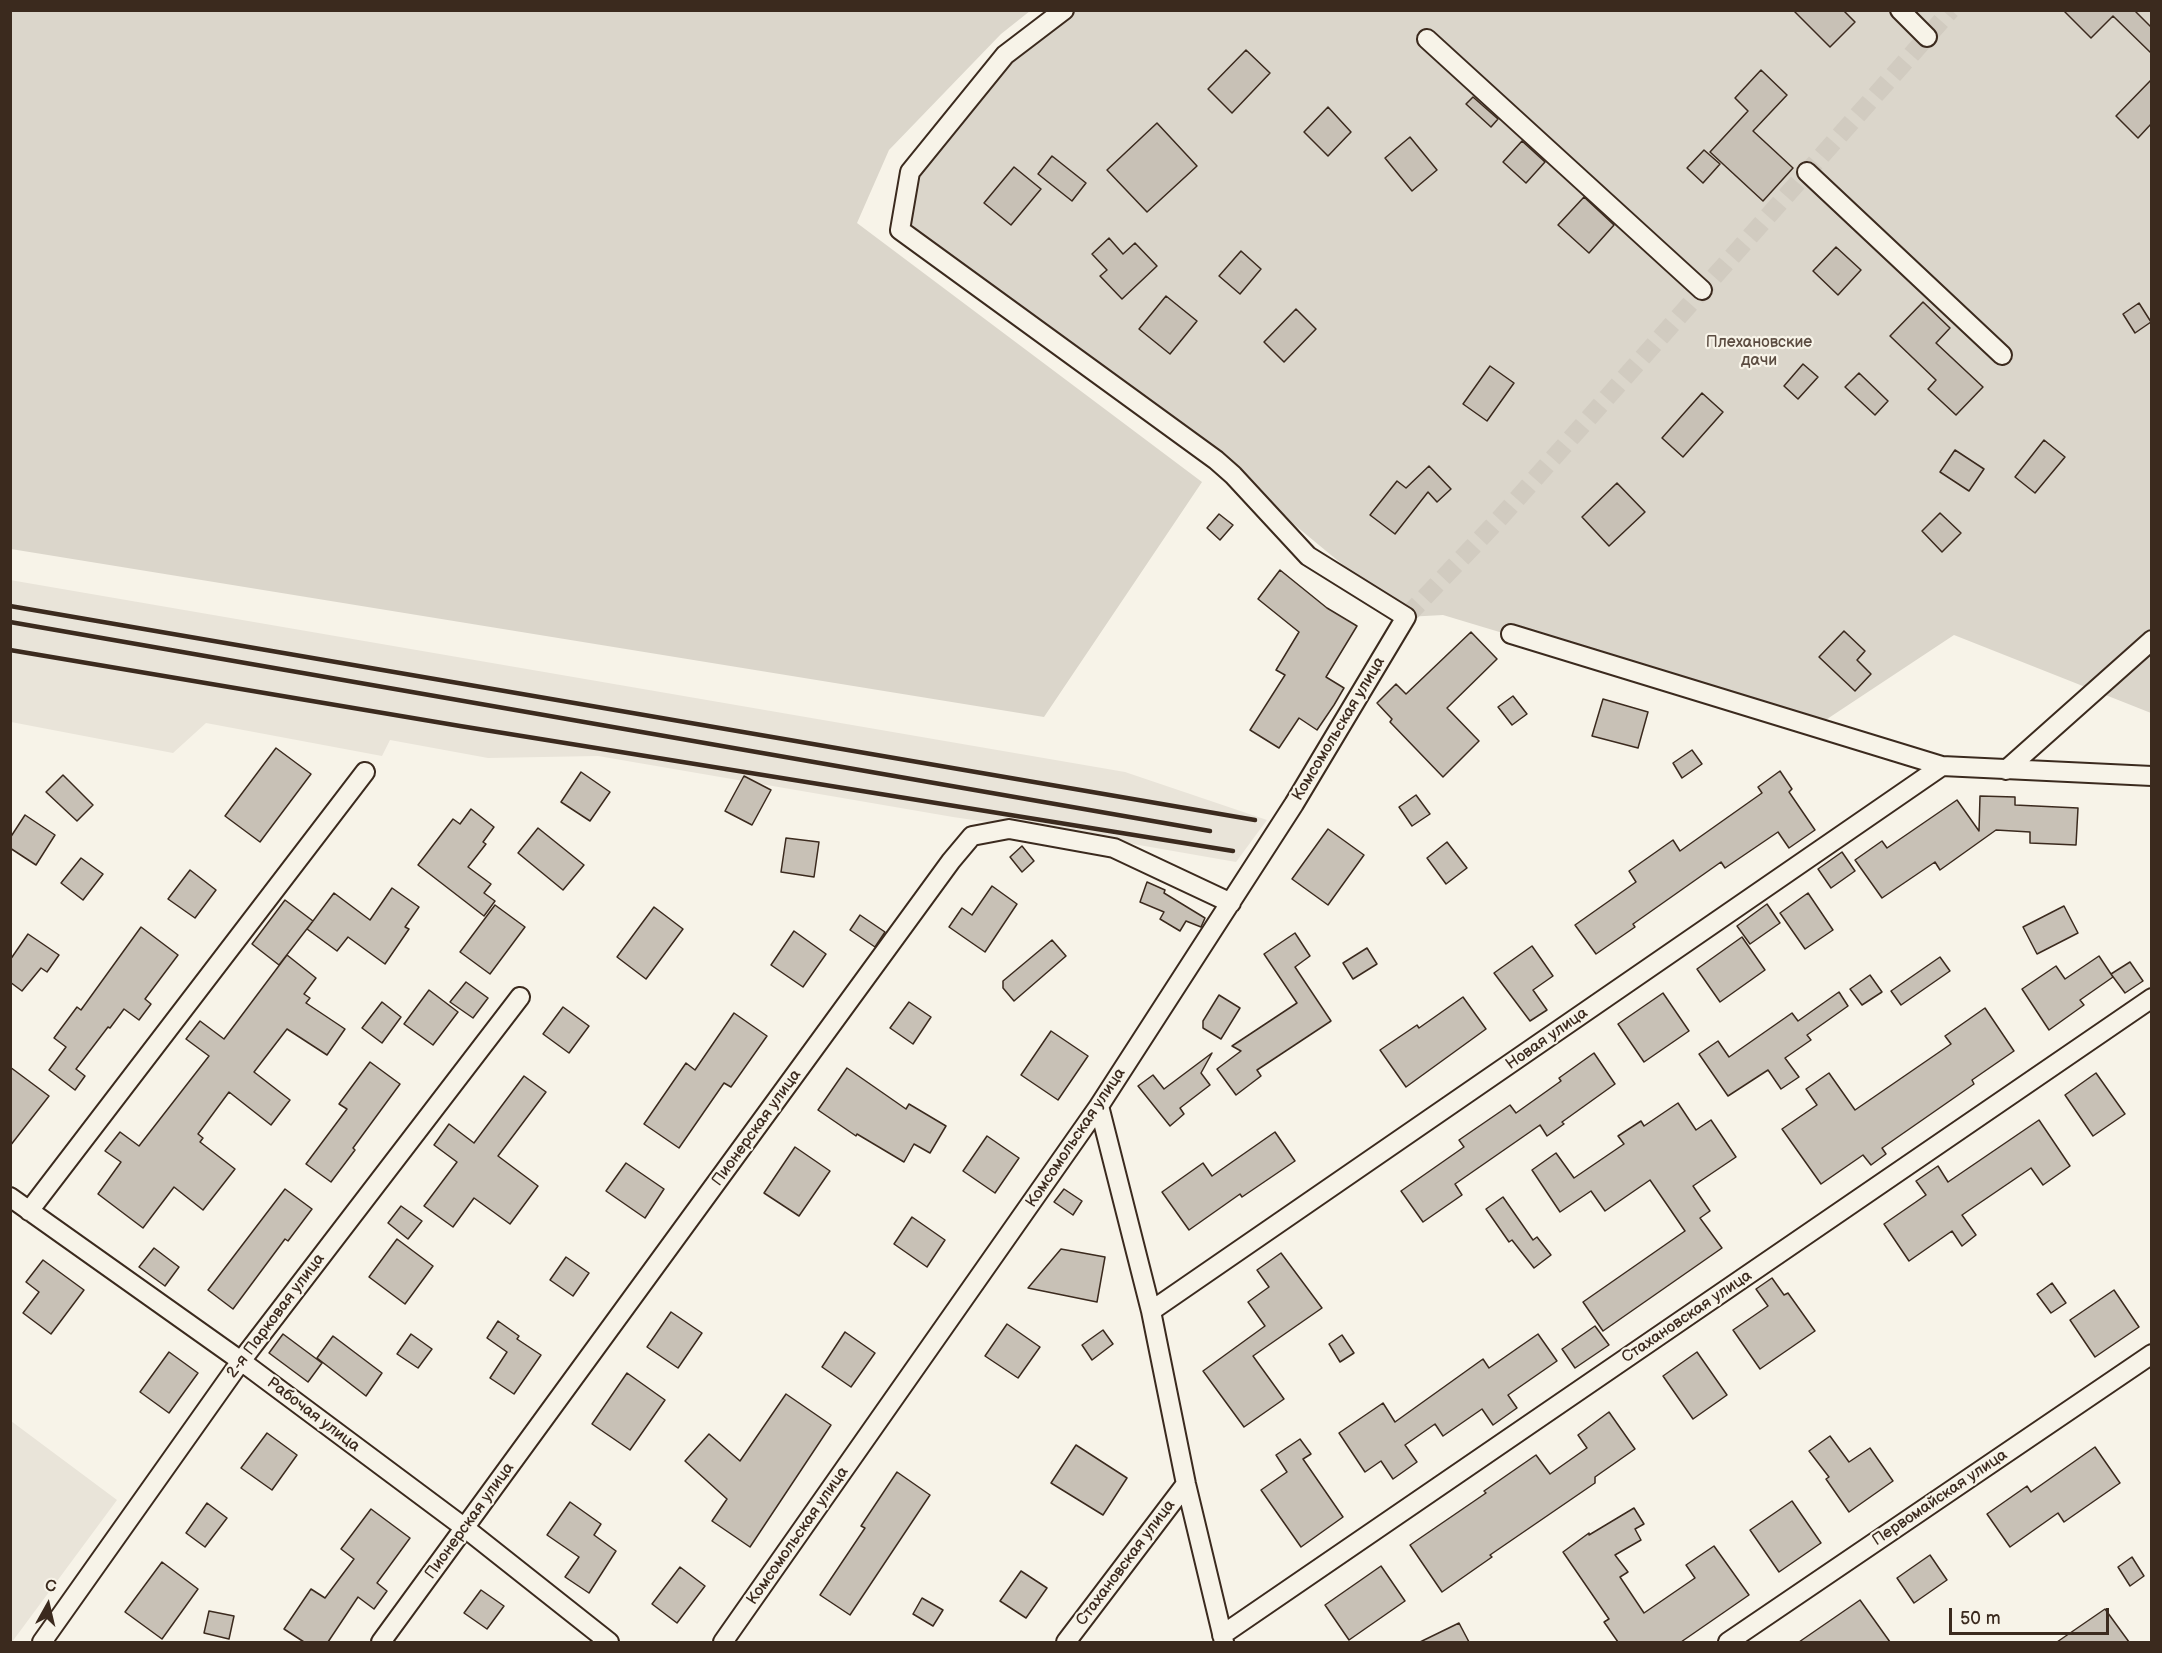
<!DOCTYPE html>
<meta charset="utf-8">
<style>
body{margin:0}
#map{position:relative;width:2162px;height:1653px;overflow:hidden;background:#f7f3e8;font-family:"Balsamiq Sans",sans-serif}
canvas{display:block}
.frame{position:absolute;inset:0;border:12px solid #3b2a1e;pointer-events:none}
.north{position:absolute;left:18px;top:1575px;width:60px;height:60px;-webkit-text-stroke:4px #f7f3e8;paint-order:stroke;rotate:8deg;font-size:16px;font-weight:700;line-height:24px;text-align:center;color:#3b2a1e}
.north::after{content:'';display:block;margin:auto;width:21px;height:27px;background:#3b2a1e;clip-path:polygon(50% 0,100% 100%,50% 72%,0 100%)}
.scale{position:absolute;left:1949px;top:1608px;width:160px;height:27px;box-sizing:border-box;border:3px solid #3b2a1e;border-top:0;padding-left:8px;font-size:18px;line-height:21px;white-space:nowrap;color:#3b2a1e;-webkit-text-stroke:4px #f7f3e8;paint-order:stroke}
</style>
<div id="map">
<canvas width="2162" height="1653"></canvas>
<div class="frame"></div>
<div class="north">С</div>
<div class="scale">50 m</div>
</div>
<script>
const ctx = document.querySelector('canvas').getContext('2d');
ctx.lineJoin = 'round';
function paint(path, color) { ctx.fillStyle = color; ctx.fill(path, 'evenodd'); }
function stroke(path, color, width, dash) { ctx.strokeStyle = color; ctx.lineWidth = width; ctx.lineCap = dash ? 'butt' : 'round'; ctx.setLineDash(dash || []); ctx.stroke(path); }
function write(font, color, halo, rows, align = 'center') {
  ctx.font = font + ' "Balsamiq Sans",sans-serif'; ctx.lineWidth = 4.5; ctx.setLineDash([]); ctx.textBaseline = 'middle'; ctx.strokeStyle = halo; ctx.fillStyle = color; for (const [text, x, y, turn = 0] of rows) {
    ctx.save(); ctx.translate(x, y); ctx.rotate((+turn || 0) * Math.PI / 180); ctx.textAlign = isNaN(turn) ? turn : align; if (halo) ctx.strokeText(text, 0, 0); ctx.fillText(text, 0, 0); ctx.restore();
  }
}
paint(new Path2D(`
 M10,580L1125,772L1267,820L1236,862L1116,841L953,817L598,756L488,758L390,740L382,756L206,723L173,753L11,722Z
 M11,1421L117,1500L12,1642H10Z`), '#e9e4d9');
paint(new Path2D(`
 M10,11H1030L1001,34L889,150L857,223L1202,482L1044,717L11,549Z
 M1064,11H2151V713L1954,635L1815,727L1443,615L1406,617L1216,460L900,230L910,172L1005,55Z`), '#dbd6cb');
const building = new Path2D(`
 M1793,10H1843L1855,22L1830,47Z
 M2063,10H2134L2151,27V53L2113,16L2091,38Z
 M1246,50L1270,73L1232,113L1208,89Z
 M1761,70L1787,95L1753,131L1793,168L1763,201L1710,152L1748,111L1735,98Z
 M2151,80V124L2138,138L2116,116Z
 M1473,97L1498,119L1491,127L1466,104Z
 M1328,107L1351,132L1328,156L1304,132Z
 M1157,123L1197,166L1147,212L1107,170Z
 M1410,137L1437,170L1412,191L1385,158Z
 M1522,141L1545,162L1526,183L1503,162Z
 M1704,150L1720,164L1703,183L1687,168Z
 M1052,156L1086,183L1072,201L1038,174Z
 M1014,167L1041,189L1011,225L984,203Z
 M1584,197L1614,225L1589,253L1558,225Z
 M1109,238L1123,254L1135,243L1157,266L1122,299L1100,276L1107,270L1092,254Z
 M1836,247L1861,270L1838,295L1813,271Z
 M1241,251L1261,269L1240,294L1219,276Z
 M1166,296L1197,321L1170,354L1139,329Z
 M1923,302L1950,328L1936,343L1983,387L1956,415L1928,389L1936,380L1890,336Z
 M2139,303L2151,322L2135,333L2123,314Z
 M1296,309L1316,329L1284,362L1264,342Z
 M1803,364L1818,377L1798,399L1784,386Z
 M1490,366L1514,383L1487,421L1463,404Z
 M1859,373L1888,401L1875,415L1845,387Z
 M1702,393L1723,412L1683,457L1662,438Z
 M2044,440L2065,457L2035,493L2015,477Z
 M1955,450L1984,469L1969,491L1940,472Z
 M1429,466L1451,489L1437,502L1428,492L1395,534L1370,515L1397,481L1406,488Z
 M1617,483L1645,512L1609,546L1582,517Z
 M1940,513L1961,533L1942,552L1922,531Z
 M1219,514L1233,525L1220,540L1207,528Z
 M1280,570L1327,608L1357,626L1326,677L1344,688L1334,705L1317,730L1299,718L1279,748L1250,730L1285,675L1276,670L1299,632L1258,599Z
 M1844,631L1865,651L1857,660L1871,674L1855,691L1819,657Z
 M1471,632L1497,659L1447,708L1479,741L1443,777L1390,722L1392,719L1377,703L1396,684L1406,694Z
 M1513,696L1527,714L1512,725L1498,707Z
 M1603,699L1648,712L1638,748L1592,736Z
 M276,748L311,774L260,842L225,816Z
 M1692,750L1702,764L1682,778L1673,763Z
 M1780,771L1792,789L1789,792L1815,830L1789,848L1778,832L1725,868L1721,862L1633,924L1635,927L1596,954L1575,925L1636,882L1629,871L1673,840L1680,851L1762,793L1758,787Z
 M581,772L610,792L590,821L561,802Z
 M63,775L93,805L77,821L46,792Z
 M744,776L771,790L752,825L725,811Z
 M1416,795L1430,814L1412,826L1399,807Z
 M1980,796L2015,797V805L2078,808L2076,845L2030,843V832L1996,830L1940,870L1935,862L1882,898L1855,860L1882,841L1887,848L1957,800L1979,831Z
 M471,809L494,827L483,842L486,844L468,867L491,884L484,893L495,901L484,916L418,865L453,819L460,824Z
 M25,815L55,835L36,865L10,848V838Z
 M538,828L584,865L563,890L518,853Z
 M1328,829L1364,855L1328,905L1292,879Z
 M786,838L819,842L814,877L781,872Z
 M1447,842L1467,868L1446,884L1427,858Z
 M1022,846L1034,861L1022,872L1010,857Z
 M1842,852L1855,871L1831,888L1818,869Z
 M81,858L103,874L83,900L61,883Z
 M190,870L216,890L195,918L168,899Z
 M1147,882L1165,890L1164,893L1205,918L1201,927L1186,921L1180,931L1160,919L1164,912L1140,902Z
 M992,886L1017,904L985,952L949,927L962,908L972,915Z
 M392,888L419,907L405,927L409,929L385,964L348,937L337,951L307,929L334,893L370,920Z
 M1808,893L1833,930L1805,949L1780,913Z
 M285,900L313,921L279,965L252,944Z
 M1767,904L1780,923L1750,944L1737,926Z
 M495,905L525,927L490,974L460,952Z
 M2064,906L2078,933L2037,954L2023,927Z
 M654,907L683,929L646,979L617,957Z
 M860,915L885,932L875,947L850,930Z
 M141,927L178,955L145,999L151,1004L139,1020L124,1009L110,1028L108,1027L76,1069L85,1076L75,1090L49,1070L66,1047L54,1038L77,1007L81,1010Z
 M794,931L826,954L803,987L771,965Z
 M1295,933L1310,956L1295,967L1331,1021L1257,1070L1261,1076L1236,1095L1217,1069L1241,1051L1232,1046L1297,1003L1264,954Z
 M28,934L59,955L47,972L41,968L22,991L10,982V960Z
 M1742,937L1765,970L1720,1002L1697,969Z
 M1052,940L1066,956L1014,1001L1003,988V981Z
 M1532,946L1553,976L1533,990L1547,1010L1530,1021L1494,973Z
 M1367,948L1377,964L1353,979L1343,963Z
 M287,955L316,978L304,994L310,998L306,1003L345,1029L327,1055L287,1029L254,1072L290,1100L271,1125L229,1092L198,1134L203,1138L200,1142L235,1169L203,1210L174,1187L143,1228L98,1194L121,1162L105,1151L120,1132L139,1146L209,1056L186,1039L200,1021L224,1039Z
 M2099,956L2113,977L2080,1000L2084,1005L2049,1030L2022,989L2056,966L2065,979Z
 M1940,957L1950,971L1901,1005L1891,991Z
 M2130,962L2143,981L2125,993L2111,974Z
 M1870,975L1882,992L1862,1005L1850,989Z
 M466,982L488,998L473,1018L450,1002Z
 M429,990L458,1012L433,1045L404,1024Z
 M1839,992L1848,1006L1807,1035L1811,1040L1785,1058L1799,1077L1781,1089L1768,1070L1728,1096L1699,1054L1718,1041L1729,1057L1792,1013L1798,1021Z
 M1663,993L1689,1031L1644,1062L1618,1024Z
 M1219,995L1240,1008L1221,1039L1203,1028V1021Z
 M1463,997L1486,1029L1406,1087L1380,1050L1417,1025L1419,1028Z
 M382,1002L401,1017L382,1043L362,1028Z
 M909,1002L931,1017L913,1044L890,1028Z
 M563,1007L589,1026L569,1053L543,1034Z
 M1985,1008L2014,1051L1972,1080L1974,1084L1882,1148L1886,1154L1871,1165L1863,1155L1821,1184L1782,1129L1817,1105L1806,1089L1829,1073L1855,1110L1951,1044L1945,1036Z
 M734,1013L767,1036L731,1087L724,1083L679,1148L644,1124L686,1063L695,1070Z
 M1051,1031L1088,1056L1058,1100L1021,1075Z
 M1212,1053L1201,1073L1210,1085L1180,1108L1184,1114L1170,1126L1138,1086L1153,1075L1164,1089Z
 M1594,1053L1615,1084L1562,1122L1564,1124L1547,1136L1540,1125L1455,1184L1462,1195L1423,1222L1401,1191L1464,1147L1459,1140L1510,1105L1516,1113L1561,1081L1559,1078Z
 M370,1062L400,1084L353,1148L355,1150L331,1182L306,1164L347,1109L339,1104Z
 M10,1067L49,1096L10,1146Z
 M847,1068L906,1109L909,1104L946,1126L930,1153L914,1144L904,1162L857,1134L856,1136L818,1110Z
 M2096,1073L2125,1114L2093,1136L2065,1095Z
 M524,1076L546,1092L498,1156L538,1186L510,1224L474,1198L453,1227L424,1206L457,1162L434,1145L449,1124L474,1143Z
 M1678,1103L1696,1130L1711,1120L1736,1157L1693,1186L1710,1211L1700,1218L1722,1248L1603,1331L1583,1302L1685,1231L1650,1180L1605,1211L1591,1191L1560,1212L1532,1170L1556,1153L1574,1178L1624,1144L1618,1136L1641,1121L1644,1126Z
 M2039,1120L2070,1166L2043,1185L2031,1168L1962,1215L1976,1235L1962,1246L1952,1231L1909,1261L1884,1224L1926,1195L1916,1181L1938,1166L1948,1182Z
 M1275,1132L1295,1161L1242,1197L1240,1194L1189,1230L1162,1192L1203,1163L1212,1176Z
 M987,1136L1019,1158L995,1193L963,1171Z
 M795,1147L830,1171L799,1216L764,1193Z
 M626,1163L664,1189L645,1218L606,1191Z
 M285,1189L312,1209L288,1241L285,1239L233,1309L208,1290Z
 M1064,1189L1082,1201L1073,1215L1054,1202Z
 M1503,1197L1533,1240L1537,1237L1551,1255L1534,1268L1512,1240L1509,1242L1486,1209Z
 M401,1206L422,1221L408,1239L388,1223Z
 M912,1217L945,1240L927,1267L894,1244Z
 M397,1239L433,1266L405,1304L369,1277Z
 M154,1248L179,1267L165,1286L139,1267Z
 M1061,1249L1105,1257L1097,1302L1028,1288Z
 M1281,1253L1322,1308L1253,1356L1284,1399L1244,1427L1203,1371L1265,1326L1248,1302L1269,1287L1257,1270Z
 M566,1257L589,1273L573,1296L550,1280Z
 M43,1260L84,1290L51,1334L23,1313L39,1292L26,1282Z
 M1772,1278L1784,1295L1788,1293L1815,1331L1760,1369L1733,1330L1768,1306L1756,1289Z
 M2052,1283L2066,1303L2051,1313L2037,1294Z
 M2114,1290L2139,1327L2095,1357L2070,1320Z
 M671,1312L702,1333L678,1368L647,1347Z
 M498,1321L519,1336L517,1339L541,1355L514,1394L490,1378L507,1352L487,1338Z
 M1007,1324L1040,1347L1018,1378L985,1356Z
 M1595,1326L1609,1345L1575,1368L1562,1349Z
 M1103,1330L1113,1344L1092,1360L1082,1345Z
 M845,1332L875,1353L851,1387L822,1367Z
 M283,1334L322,1363L308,1382L269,1353Z
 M411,1334L432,1349L418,1368L397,1354Z
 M1538,1334L1557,1361L1508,1395L1517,1408L1493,1425L1482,1409L1443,1436L1435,1424L1405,1445L1417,1462L1393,1479L1381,1461L1365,1472L1339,1433L1383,1403L1395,1422L1483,1359L1489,1368Z
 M1342,1335L1354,1353L1340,1362L1329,1344Z
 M333,1336L382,1373L366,1396L317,1358Z
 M169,1352L198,1373L169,1413L140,1392Z
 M1697,1352L1727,1395L1693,1419L1663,1376Z
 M627,1373L665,1400L630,1450L592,1424Z
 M786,1394L831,1425L750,1547L712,1521L727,1499L685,1461L709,1434L740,1461Z
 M1609,1412L1635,1449L1595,1477V1483L1490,1555L1492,1557L1442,1592L1410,1545L1486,1493L1484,1491L1536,1455L1550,1474L1587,1448L1578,1435Z
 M267,1433L297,1455L272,1490L241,1468Z
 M1830,1436L1849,1462L1870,1448L1893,1481L1849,1512L1826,1479L1829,1477L1809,1451Z
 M1300,1439L1311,1454L1303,1459L1343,1517L1301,1547L1261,1490L1287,1472L1276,1455Z
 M1076,1445L1127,1478L1103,1515L1051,1483Z
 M2095,1447L2120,1483L2064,1522L2058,1513L2010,1547L1987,1514L2027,1486L2031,1492Z
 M897,1472L930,1495L850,1615L820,1595L865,1528L861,1526Z
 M1792,1501L1821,1543L1779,1572L1750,1530Z
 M570,1502L601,1524L594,1535L616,1551L589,1593L565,1577L579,1557L547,1535Z
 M207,1503L227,1518L205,1547L186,1533Z
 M1634,1508L1644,1524L1635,1529L1641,1540L1615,1555L1628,1572L1620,1577L1644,1613L1695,1578L1686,1565L1714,1546L1749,1595L1681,1642H1618L1604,1622L1609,1619L1563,1552L1589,1533V1535Z
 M371,1509L410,1538L377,1583L387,1591L374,1609L358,1597L328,1642H304L284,1629L311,1589L325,1598L354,1559L341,1549Z
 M1930,1555L1947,1580L1914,1603L1897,1578Z
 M2132,1557L2144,1576L2130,1586L2118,1567Z
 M162,1562L198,1589L162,1639L125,1612Z
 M1381,1566L1405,1601L1349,1640L1325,1605Z
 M680,1567L705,1586L677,1623L652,1604Z
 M1021,1571L1047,1588L1026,1618L1000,1601Z
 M481,1590L504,1606L487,1629L464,1613Z
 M922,1598L943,1610L933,1626L913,1614Z
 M1860,1600L1890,1642H1799Z
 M2105,1609L2129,1642H2057Z
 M209,1611L234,1616L229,1639L204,1633Z
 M1459,1623L1469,1642H1420Z`);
paint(building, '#c8c1b6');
stroke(building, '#3b2a1e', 1.5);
stroke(new Path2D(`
 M1406,617L1500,518L1951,10`), '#d1cbc0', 18, [18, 9]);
const street = new Path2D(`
 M1900,10L1927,37
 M1427,39L1702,290
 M1807,172L2002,355
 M1511,634L1942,766L2152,776
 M2006,770L2152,640
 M1099,1106L1151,1311L1186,1484L1224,1642
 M10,1197L241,1361L465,1528L609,1642
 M29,1211L365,772
 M1151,1311L1942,766
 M1222,1635L2152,998
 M42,1642L241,1361L520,997
 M381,1642L951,861L972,836L1009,829L1114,848L1231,903
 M723,1642L1099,1106L1294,804L1406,617L1308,556L1233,475L1216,460L900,230L910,172L1005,55L1064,10
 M1066,1642L1186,1484
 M1728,1642L2152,1354`);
stroke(street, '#3b2a1e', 22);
stroke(street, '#f7f3e8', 18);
stroke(new Path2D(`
 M10,606L1255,820
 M10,622L1210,831
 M10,650L460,726L1233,851`), '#3b2a1e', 4.5);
write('16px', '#5b4c41', '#f7f3e8', [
 ["Плехановские",1759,343],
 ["дачи",1759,361]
]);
write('16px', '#3b2a1e', '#f7f3e8', [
 ["Комсомольская улица",1339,729,-59],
 ["Новая улица",1547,1039,-35],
 ["Пионерская улица",757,1128,-54],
 ["Комсомольская улица",1076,1138,-56],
 ["2-я Парковая улица",276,1316,-53],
 ["Стахановская улица",1687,1317,-34],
 ["Рабочая улица",313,1415,37],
 ["Первомайская улица",1940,1498,-34],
 ["Пионерская улица",470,1521,-54],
 ["Комсомольская улица",798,1536,-55],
 ["Стахановская улица",1126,1563,-53]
]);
</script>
